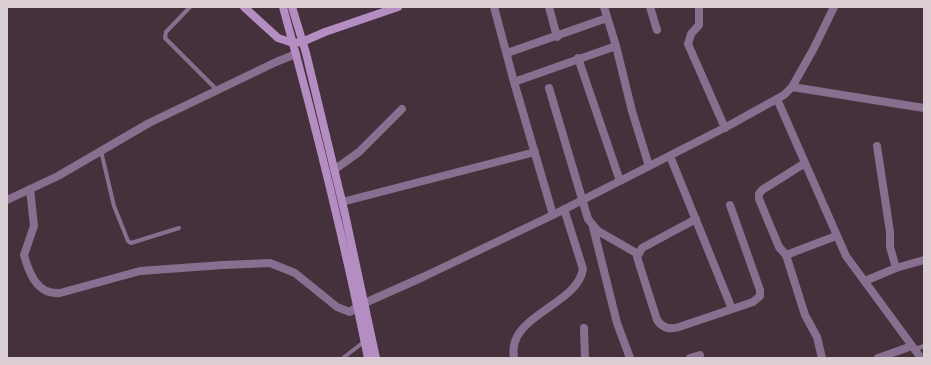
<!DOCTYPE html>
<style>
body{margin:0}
#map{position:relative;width:931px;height:365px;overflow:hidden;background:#45313b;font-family:"Source Sans 3",sans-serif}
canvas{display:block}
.frame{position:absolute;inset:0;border:8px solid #dacdd3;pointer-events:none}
</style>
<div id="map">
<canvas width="931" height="365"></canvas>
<div class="frame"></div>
</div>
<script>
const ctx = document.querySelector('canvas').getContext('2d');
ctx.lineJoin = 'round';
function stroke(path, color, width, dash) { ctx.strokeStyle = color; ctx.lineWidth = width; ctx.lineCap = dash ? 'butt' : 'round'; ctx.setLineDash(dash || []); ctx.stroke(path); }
stroke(new Path2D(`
 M190,7L166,32L165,38L217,90
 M101,151L114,206L128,241L131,243L179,228
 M915,349L924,346
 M343,358L365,341`), '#886f90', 4);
stroke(new Path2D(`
 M494,7L514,82L553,215
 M549,7L557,37
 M604,7L616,46L632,111L649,166
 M650,7L657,30
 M699,7V25L691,34L688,44L725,128
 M507,53L607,18
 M578,58L620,181
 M514,82L616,46
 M792,87L924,108
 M549,88L588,219L598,231L638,254
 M777,99L846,256L921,358
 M877,146L890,232V247L896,268
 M670,156L732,309
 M805,163L762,190L759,194V199L779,247L786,255L836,236
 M334,170L359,152L402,109
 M30,189L34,226L24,255C29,273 37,295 60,293L140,271L223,265L270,263L295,273L337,307L350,312L358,306L423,277L553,215L728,126L784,95L792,87L814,48L834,7
 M7,200L58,176L149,123L276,62L296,54
 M342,202L535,152
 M696,219L642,248L637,257L657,320C663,328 669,330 679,327L753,302L760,296V290L730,205
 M593,227L617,323L630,358
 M786,255L805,315L817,337L822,358
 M865,281L896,268L924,260
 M584,328L585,358
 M514,358C506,315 577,306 583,269L564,209
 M690,358L700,355
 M878,358L912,346`), '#886f90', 8);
stroke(new Path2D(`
 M244,7L278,38L293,43L302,42L325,32L398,7
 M283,7C315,123 344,240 368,358
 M292,7L306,53L345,214L376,358`), '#b48dc2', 8);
</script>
